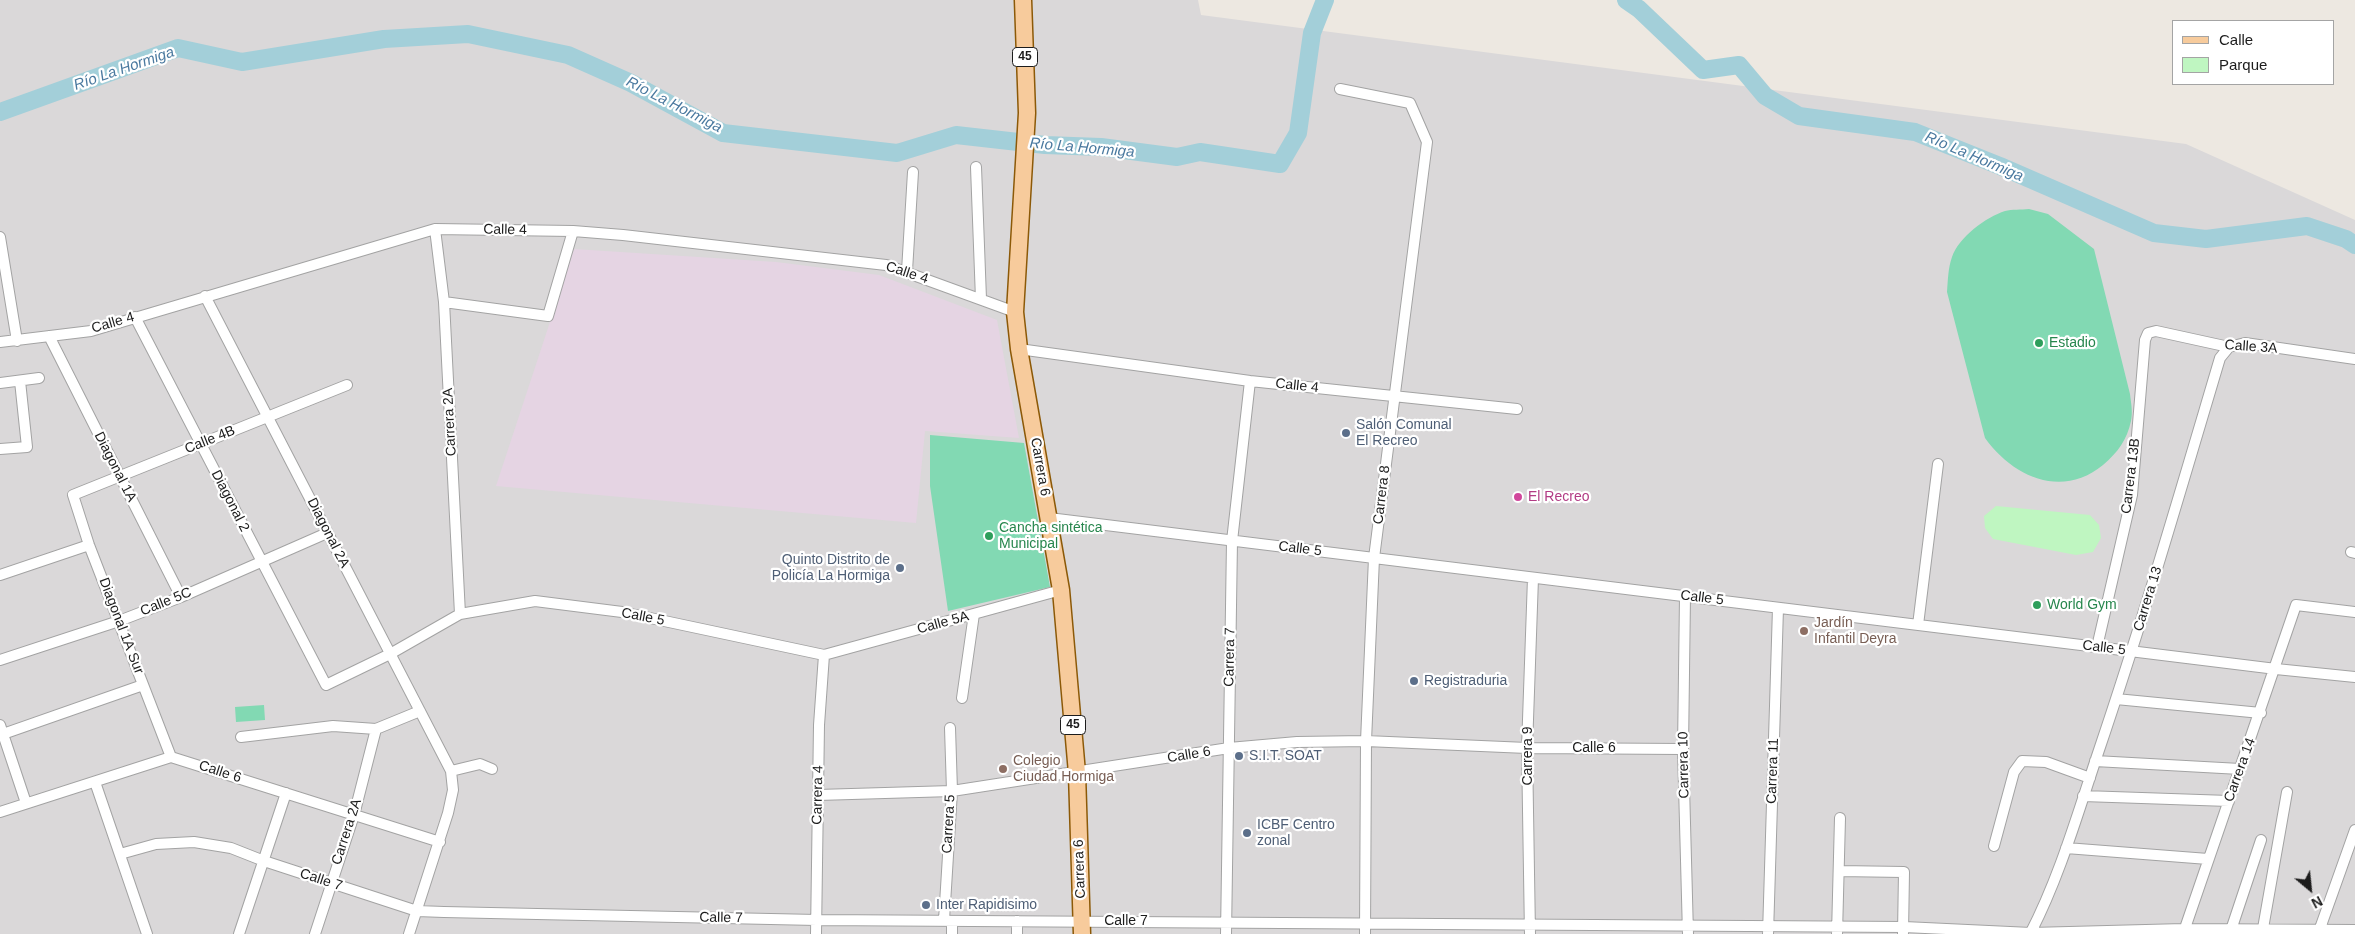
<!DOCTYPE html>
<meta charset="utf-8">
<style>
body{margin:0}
#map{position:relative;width:2355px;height:934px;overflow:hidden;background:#ede8e1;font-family:Arial,sans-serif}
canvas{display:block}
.legend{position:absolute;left:2172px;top:20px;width:162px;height:65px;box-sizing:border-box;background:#fff;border:1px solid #a4a4a4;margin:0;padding:6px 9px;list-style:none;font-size:15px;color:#1c1c1c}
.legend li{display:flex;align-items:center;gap:10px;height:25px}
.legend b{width:25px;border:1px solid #a4a4a4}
.north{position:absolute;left:2285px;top:864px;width:50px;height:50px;-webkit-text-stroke:4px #fff;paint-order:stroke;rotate:152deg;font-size:14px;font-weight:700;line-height:20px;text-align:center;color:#1c1c1c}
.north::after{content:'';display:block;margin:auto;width:18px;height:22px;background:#1c1c1c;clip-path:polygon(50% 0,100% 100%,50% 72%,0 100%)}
</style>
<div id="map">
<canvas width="2355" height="934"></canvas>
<ul class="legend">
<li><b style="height:6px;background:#f7cb9c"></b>Calle</li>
<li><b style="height:14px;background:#bff6c1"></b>Parque</li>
</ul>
<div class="north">N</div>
</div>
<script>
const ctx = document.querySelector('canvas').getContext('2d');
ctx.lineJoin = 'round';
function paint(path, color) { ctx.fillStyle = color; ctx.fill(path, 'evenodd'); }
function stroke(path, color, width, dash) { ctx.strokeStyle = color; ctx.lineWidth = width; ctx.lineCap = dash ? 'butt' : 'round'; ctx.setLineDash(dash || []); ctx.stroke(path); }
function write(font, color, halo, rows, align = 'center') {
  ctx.font = font + ' Arial,sans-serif'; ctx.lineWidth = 4.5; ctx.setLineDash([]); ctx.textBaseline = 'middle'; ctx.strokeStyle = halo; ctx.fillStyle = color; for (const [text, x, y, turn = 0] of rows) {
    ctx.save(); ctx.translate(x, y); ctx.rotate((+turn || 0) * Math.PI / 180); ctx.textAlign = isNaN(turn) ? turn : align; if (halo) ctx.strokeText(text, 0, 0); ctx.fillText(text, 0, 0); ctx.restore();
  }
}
paint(new Path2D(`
 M0,0H1198L1201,15L2186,144L2355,220V934H0Z`), '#dad8d9');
paint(new Path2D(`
 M574,249L776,262L879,275L997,320L1019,438L925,431L916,523L496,486Z`), '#e5d4e3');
paint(new Path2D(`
 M1996,506L2090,515L2099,525L2101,538L2093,552L2076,555L1993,539L1985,528L1984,516Z`), '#bff6c1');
paint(new Path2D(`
 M2029,209L2048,214L2094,249L2130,394C2131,403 2133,412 2131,421C2127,440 2118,452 2103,465C2062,499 2013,477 1985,438L1947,292C1948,280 1948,268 1952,257C1959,237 1986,217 2005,211C2012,209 2021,210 2029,209Z
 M930,435L1024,443L1050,587L948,611L930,486Z
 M264,705L265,720L236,722L235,707Z`), '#82d9b3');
stroke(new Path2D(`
 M1626,0L1639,9L1703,70L1739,65L1765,96L1799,116L1915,132L2000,166L2154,233L2206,239L2307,226L2346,239L2355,245
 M0,112L178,48L242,62L384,39L468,34L568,55L631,83L723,133L897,153L956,135L1045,145L1101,147L1177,157L1200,152L1280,164L1298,133L1312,33L1325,0`), '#a3cfd9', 18);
const street = new Path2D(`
 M1340,89L1410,103L1427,142L1374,558L1366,741L1365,934
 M976,167L981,299
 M435,229L444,302L460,614
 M0,237L17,341
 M907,271L913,172
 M205,296L451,771L453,790L448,813L409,934
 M444,302L548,316L573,231
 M135,317L326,685L390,654L460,614L535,601L622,612L824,655L1061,590
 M49,336L181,597
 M0,342L91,331L435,229L573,231L623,235L886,265L1015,312
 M1019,349L1250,381L1517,409
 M0,383L39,378
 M0,449L27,447L20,381
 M1049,518L2276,669L2355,677
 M2351,552L2355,553
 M0,575L89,545
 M1685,596L1683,749L1688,934
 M1918,625L1938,464
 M2097,647L2132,495L2145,340L2148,333L2156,331L2229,347L2245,343L2355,359
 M0,660L119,621L181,597L327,533
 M962,698L974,614
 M2116,699L2261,713
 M0,725L26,803
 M0,735L143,685
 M241,737L333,726L376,729L420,711
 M171,757L89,545L73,495L347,385
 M2095,761L2240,769
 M451,771L480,764L492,769
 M95,782L147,934
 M818,795L952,791L1229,748L1297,742L1366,741L1527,748L1683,749
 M2083,796L2229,801
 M0,812L171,757L440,842
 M1994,846L2014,772L2022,761L2046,762L2090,778
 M2066,848L2208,859
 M120,854L156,844L194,842L231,848L264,861L417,911L444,912L817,920L1904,927L2031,933L2184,929L2355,930
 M1839,871L1904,872L1903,933
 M944,920L952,791L950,728
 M1017,921V934
 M2231,930L2261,840
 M239,934L286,793
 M315,934L354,815L376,729
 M816,934L819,725L824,655
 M952,934V921
 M1226,934L1232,541L1250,381
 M1530,934L1527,748L1533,578
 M1768,934L1778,608
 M1837,934L1840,818
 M2030,934C2060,876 2078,812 2099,750C2143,620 2181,489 2220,358L2229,347
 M2183,934L2296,605L2355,612
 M2262,934L2287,792
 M2318,934L2355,830`);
const primary = new Path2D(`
 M1023,0L1027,113L1015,312L1019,349L1061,590L1077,773L1082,934`);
stroke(street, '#a3a3a3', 12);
stroke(primary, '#8c5907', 19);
stroke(street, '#fff', 10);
stroke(primary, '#f7cb9c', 16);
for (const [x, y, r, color] of [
 [2039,343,5,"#2e9e5b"],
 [1346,433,5,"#5c6f8a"],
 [1518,497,5,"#d1479c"],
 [989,536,5,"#2e9e5b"],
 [900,568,5,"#5c6f8a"],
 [2037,605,5,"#2e9e5b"],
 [1804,631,5,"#8d6e63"],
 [1414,681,5,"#5c6f8a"],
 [1239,756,5,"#5c6f8a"],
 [1003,769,5,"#8d6e63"],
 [1247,833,5,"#5c6f8a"],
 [926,905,5,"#5c6f8a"]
]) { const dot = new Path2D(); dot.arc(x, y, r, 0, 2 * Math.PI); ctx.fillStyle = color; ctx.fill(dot); stroke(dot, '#fff', 2); }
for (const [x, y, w] of [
 [1025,57,25],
 [1073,725,25]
]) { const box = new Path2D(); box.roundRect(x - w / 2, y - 9.5, w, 19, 4); ctx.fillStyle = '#fff'; ctx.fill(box); stroke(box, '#1c1c1c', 1); }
write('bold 12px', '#1c1c1c', null, [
 ["45",1025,57],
 ["45",1073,725]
]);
write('14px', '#1c1c1c', '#fff', [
 ["Calle 4",505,230,1],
 ["Calle 4",907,273,18],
 ["Calle 4",113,323,-16],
 ["Calle 3A",2251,347,4],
 ["Calle 4",1297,386,6],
 ["Carrera 2A",450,422,-93],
 ["Calle 4B",210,440,-22],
 ["Diagonal 1A",115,467,63],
 ["Carrera 6",1040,467,80],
 ["Carrera 13B",2131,476,-83],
 ["Carrera 8",1382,495,-83],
 ["Diagonal 2",230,501,63],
 ["Diagonal 2A",328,533,63],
 ["Calle 5",1300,549,7],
 ["Calle 5",1702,598,7],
 ["Carrera 13",2148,599,-73],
 ["Calle 5C",166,602,-22],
 ["Calle 5",643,617,11],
 ["Calle 5A",943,623,-15],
 ["Diagonal 1A Sur",121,626,69],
 ["Calle 5",2104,648,7],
 ["Carrera 7",1230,657,-89],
 ["Calle 6",1594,748],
 ["Calle 6",1189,755,-9],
 ["Carrera 9",1528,756,-90],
 ["Carrera 10",1684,765,-91],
 ["Carrera 14",2240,770,-70],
 ["Carrera 11",1773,771,-88],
 ["Calle 6",220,772,18],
 ["Carrera 4",818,795,-89],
 ["Carrera 5",949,824,-87],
 ["Carrera 2A",347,832,-72],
 ["Carrera 6",1080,869,-92],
 ["Calle 7",321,880,18],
 ["Calle 7",721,918,1],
 ["Calle 7",1126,921]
]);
write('14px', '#27864d', '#fff', [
 ["Estadio",2049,343],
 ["Cancha sintética",999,528],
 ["Municipal",999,544],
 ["World Gym",2047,605]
], 'left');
write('14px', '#4e5e75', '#fff', [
 ["Salón Comunal",1356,425],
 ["El Recreo",1356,441],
 ["Quinto Distrito de",890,560,"right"],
 ["Policía La Hormiga",890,576,"right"],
 ["Registraduria",1424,681],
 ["S.I.T. SOAT",1249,756],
 ["ICBF Centro",1257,825],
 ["zonal",1257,841],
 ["Inter Rapidisimo",936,905]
], 'left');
write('14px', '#b23c85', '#fff', [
 ["El Recreo",1528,497]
], 'left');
write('14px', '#785e54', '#fff', [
 ["Jardín",1814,623],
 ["Infantil Deyra",1814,639],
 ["Colegio",1013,761],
 ["Ciudad Hormiga",1013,777]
], 'left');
write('italic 15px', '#4a799f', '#fff', [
 ["Río La Hormiga",124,69,-19],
 ["Río La Hormiga",674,105,27],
 ["Río La Hormiga",1082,148,5],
 ["Río La Hormiga",1974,157,23]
]);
</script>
